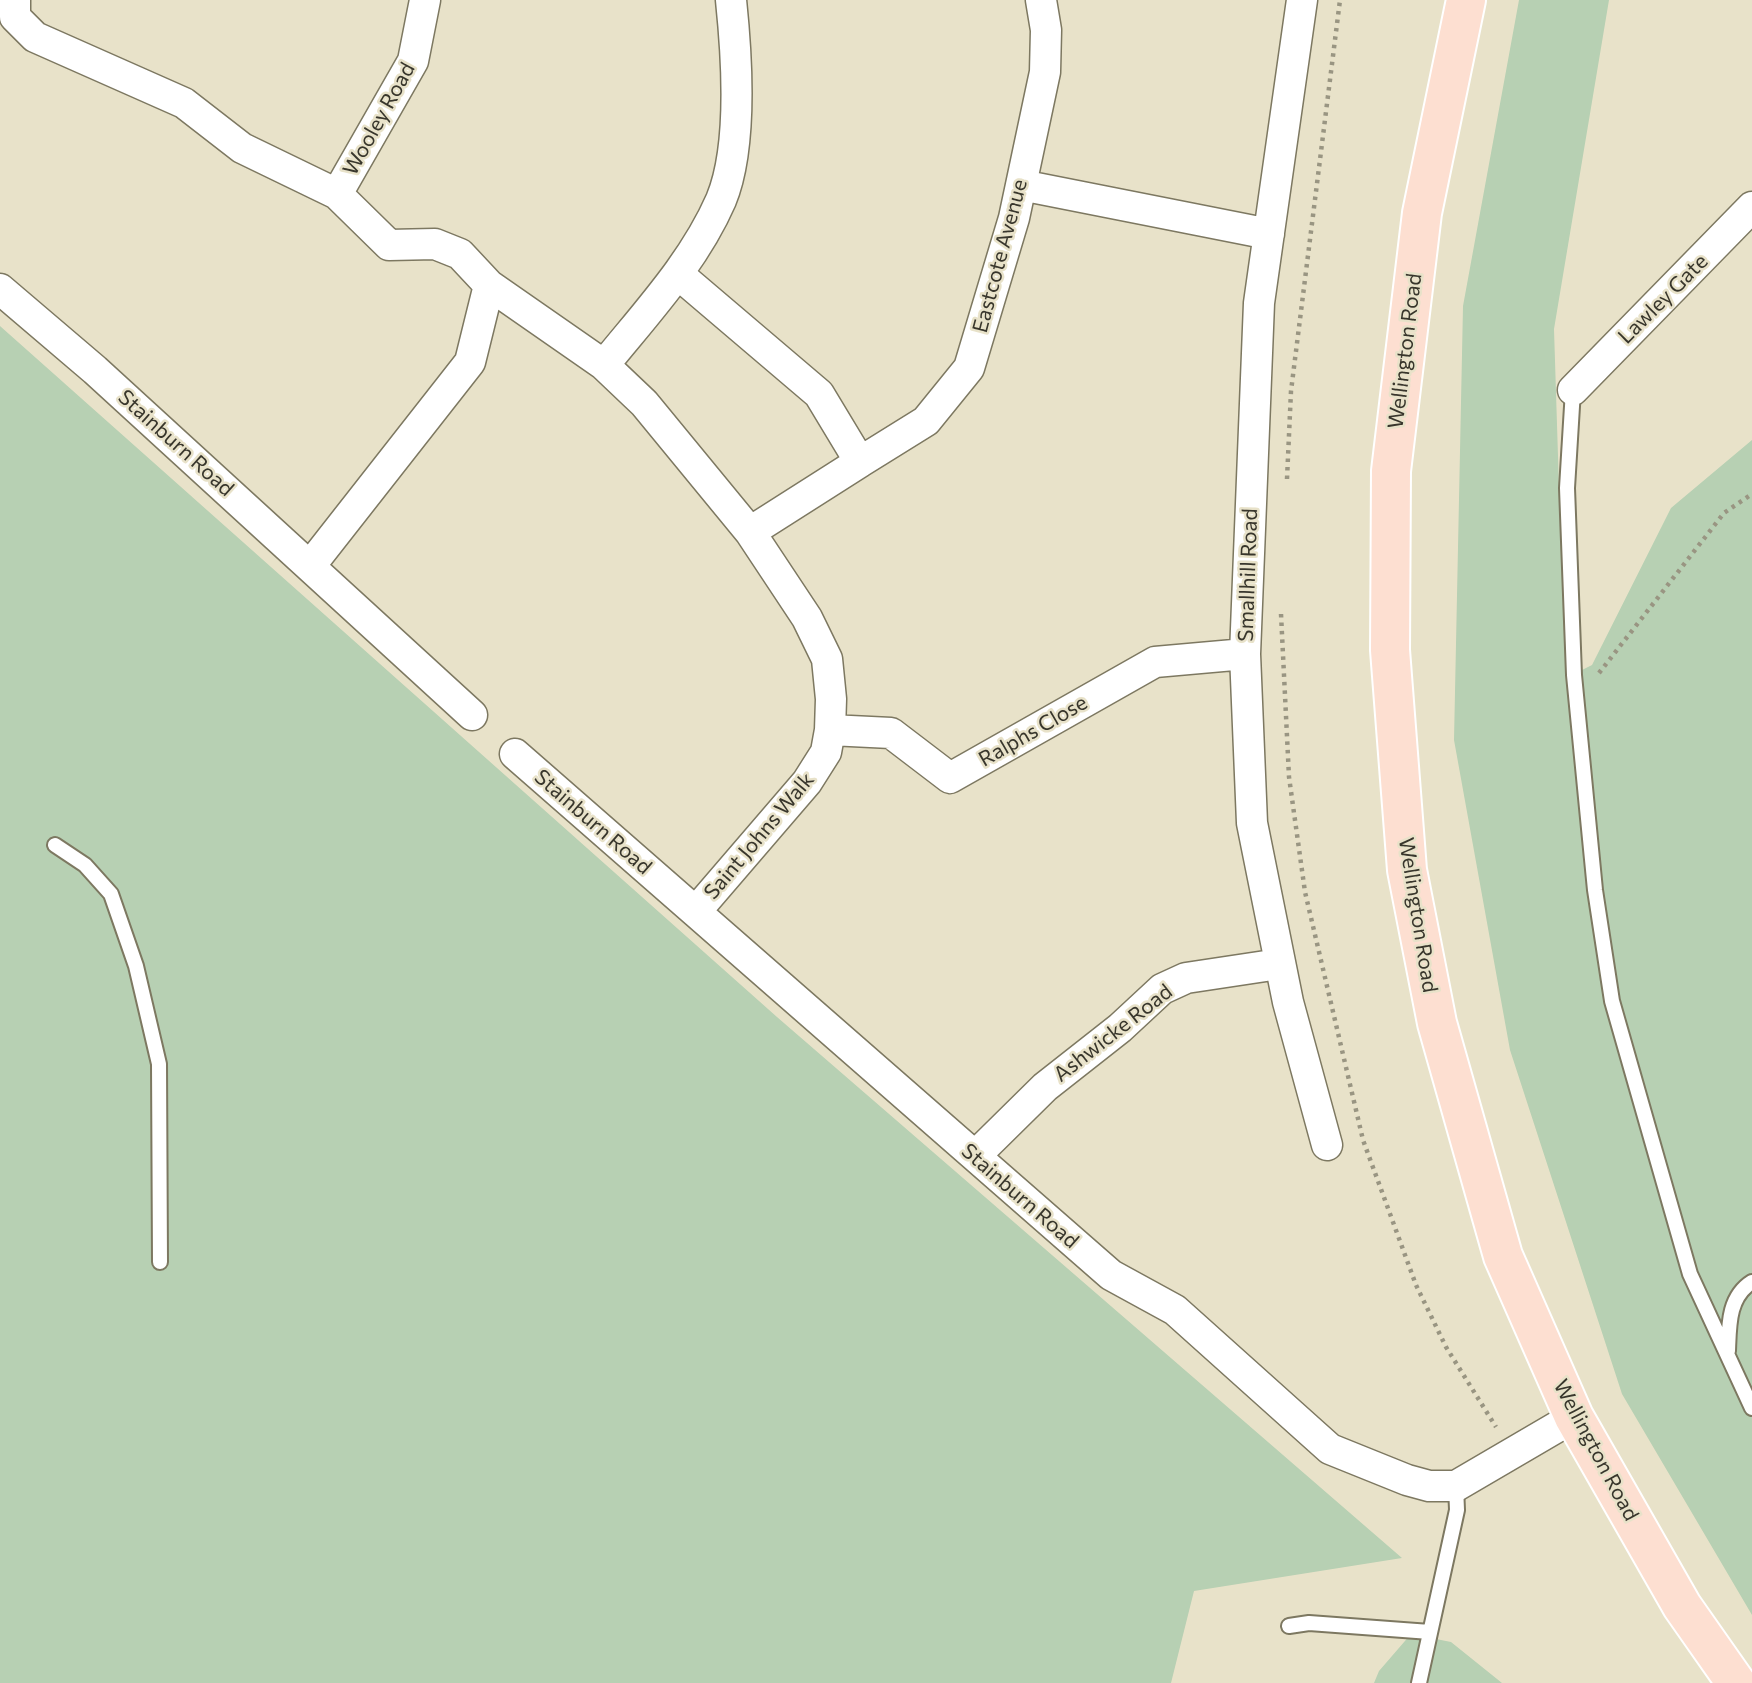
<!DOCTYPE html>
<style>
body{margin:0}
canvas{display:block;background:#e8e2c9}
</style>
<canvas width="1752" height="1683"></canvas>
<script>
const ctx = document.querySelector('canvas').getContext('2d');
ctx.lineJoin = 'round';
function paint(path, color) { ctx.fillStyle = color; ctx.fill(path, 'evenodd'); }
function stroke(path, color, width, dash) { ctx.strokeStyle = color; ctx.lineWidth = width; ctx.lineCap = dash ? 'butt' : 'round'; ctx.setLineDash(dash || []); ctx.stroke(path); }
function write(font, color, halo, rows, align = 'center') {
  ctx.font = font + ' Commissioner,sans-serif'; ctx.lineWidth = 5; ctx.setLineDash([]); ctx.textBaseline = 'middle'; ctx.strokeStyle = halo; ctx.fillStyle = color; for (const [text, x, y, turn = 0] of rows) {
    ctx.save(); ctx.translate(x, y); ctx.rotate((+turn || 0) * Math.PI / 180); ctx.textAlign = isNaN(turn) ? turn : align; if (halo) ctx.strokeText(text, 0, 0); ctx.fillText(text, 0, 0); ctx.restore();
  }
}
paint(new Path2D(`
 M1519,0H1609L1554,329L1559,488H1575L1582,670L1592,665L1671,508L1752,440V1615L1622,1394L1510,1050L1454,740L1463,306Z
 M0,326L777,1017L1402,1558L1194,1591L1171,1683H0Z
 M1411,1634L1451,1642L1502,1683H1374L1379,1671Z`), '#b7d0b3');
const lane = new Path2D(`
 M1573,390L1567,488L1574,675L1595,890L1612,1001L1690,1274L1752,1408
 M55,845L85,865L111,894L136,966L159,1064L160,1262
 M1728,1351C1729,1326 1728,1297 1752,1282
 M1289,1626L1309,1623L1430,1632
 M1419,1683L1457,1510L1456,1486`);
const street = new Path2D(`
 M15,0V17L35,37L184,103L242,148L337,194L389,245L435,244L460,254L489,285L604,365L644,403L750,532L807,618L827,659L831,699L830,730L826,752L807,782L697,910
 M1302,0L1259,303L1245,654L1252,823L1288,1002L1327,1145
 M1021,185L1269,234
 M337,194L413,61L425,0
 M678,274L819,394L860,462L750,532
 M0,289L95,370L472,715
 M604,365C646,313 694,262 721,200C743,147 737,57 731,0
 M1573,390L1752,207
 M860,462L926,421L969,368L1014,218L1045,72L1046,30L1041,0
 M310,566L470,362L489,285
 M830,730L891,733L950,778L1155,662L1245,654
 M515,754L1111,1275L1175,1310L1330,1449L1407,1480L1429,1486H1456L1574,1417
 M975,1156L1045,1087L1120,1028L1162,989L1186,978L1279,964`);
const primary = new Path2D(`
 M1466,0L1422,213L1391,471L1390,650L1407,870L1437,1023L1503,1256L1574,1417L1682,1606L1736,1683`);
stroke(lane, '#7d7861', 18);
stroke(street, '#7d7861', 33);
stroke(primary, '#fff', 42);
stroke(new Path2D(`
 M1287,479L1291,391L1340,0
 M1281,614L1289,777L1305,892L1363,1140L1416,1285L1446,1347L1496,1427
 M1599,673L1724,513L1752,494`), '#999582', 4.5, [3.5, 5]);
stroke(lane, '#fff', 14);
stroke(street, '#fff', 30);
stroke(primary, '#fddfd1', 38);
write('21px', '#38362c', '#e8e2c9', [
 ["Wooley Road",379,119,-61],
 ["Eastcote Avenue",1000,256,-75],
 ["Lawley Gate",1663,299,-45],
 ["Wellington Road",1405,351,-83],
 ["Stainburn Road",176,443,42],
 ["Smallhill Road",1248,575,-88],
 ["Ralphs Close",1033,731,-30],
 ["Stainburn Road",593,822,41],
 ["Saint Johns Walk",759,836,-50],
 ["Wellington Road",1418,915,81],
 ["Ashwicke Road",1113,1033,-38],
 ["Stainburn Road",1020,1196,41],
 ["Wellington Road",1596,1450,62]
]);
</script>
